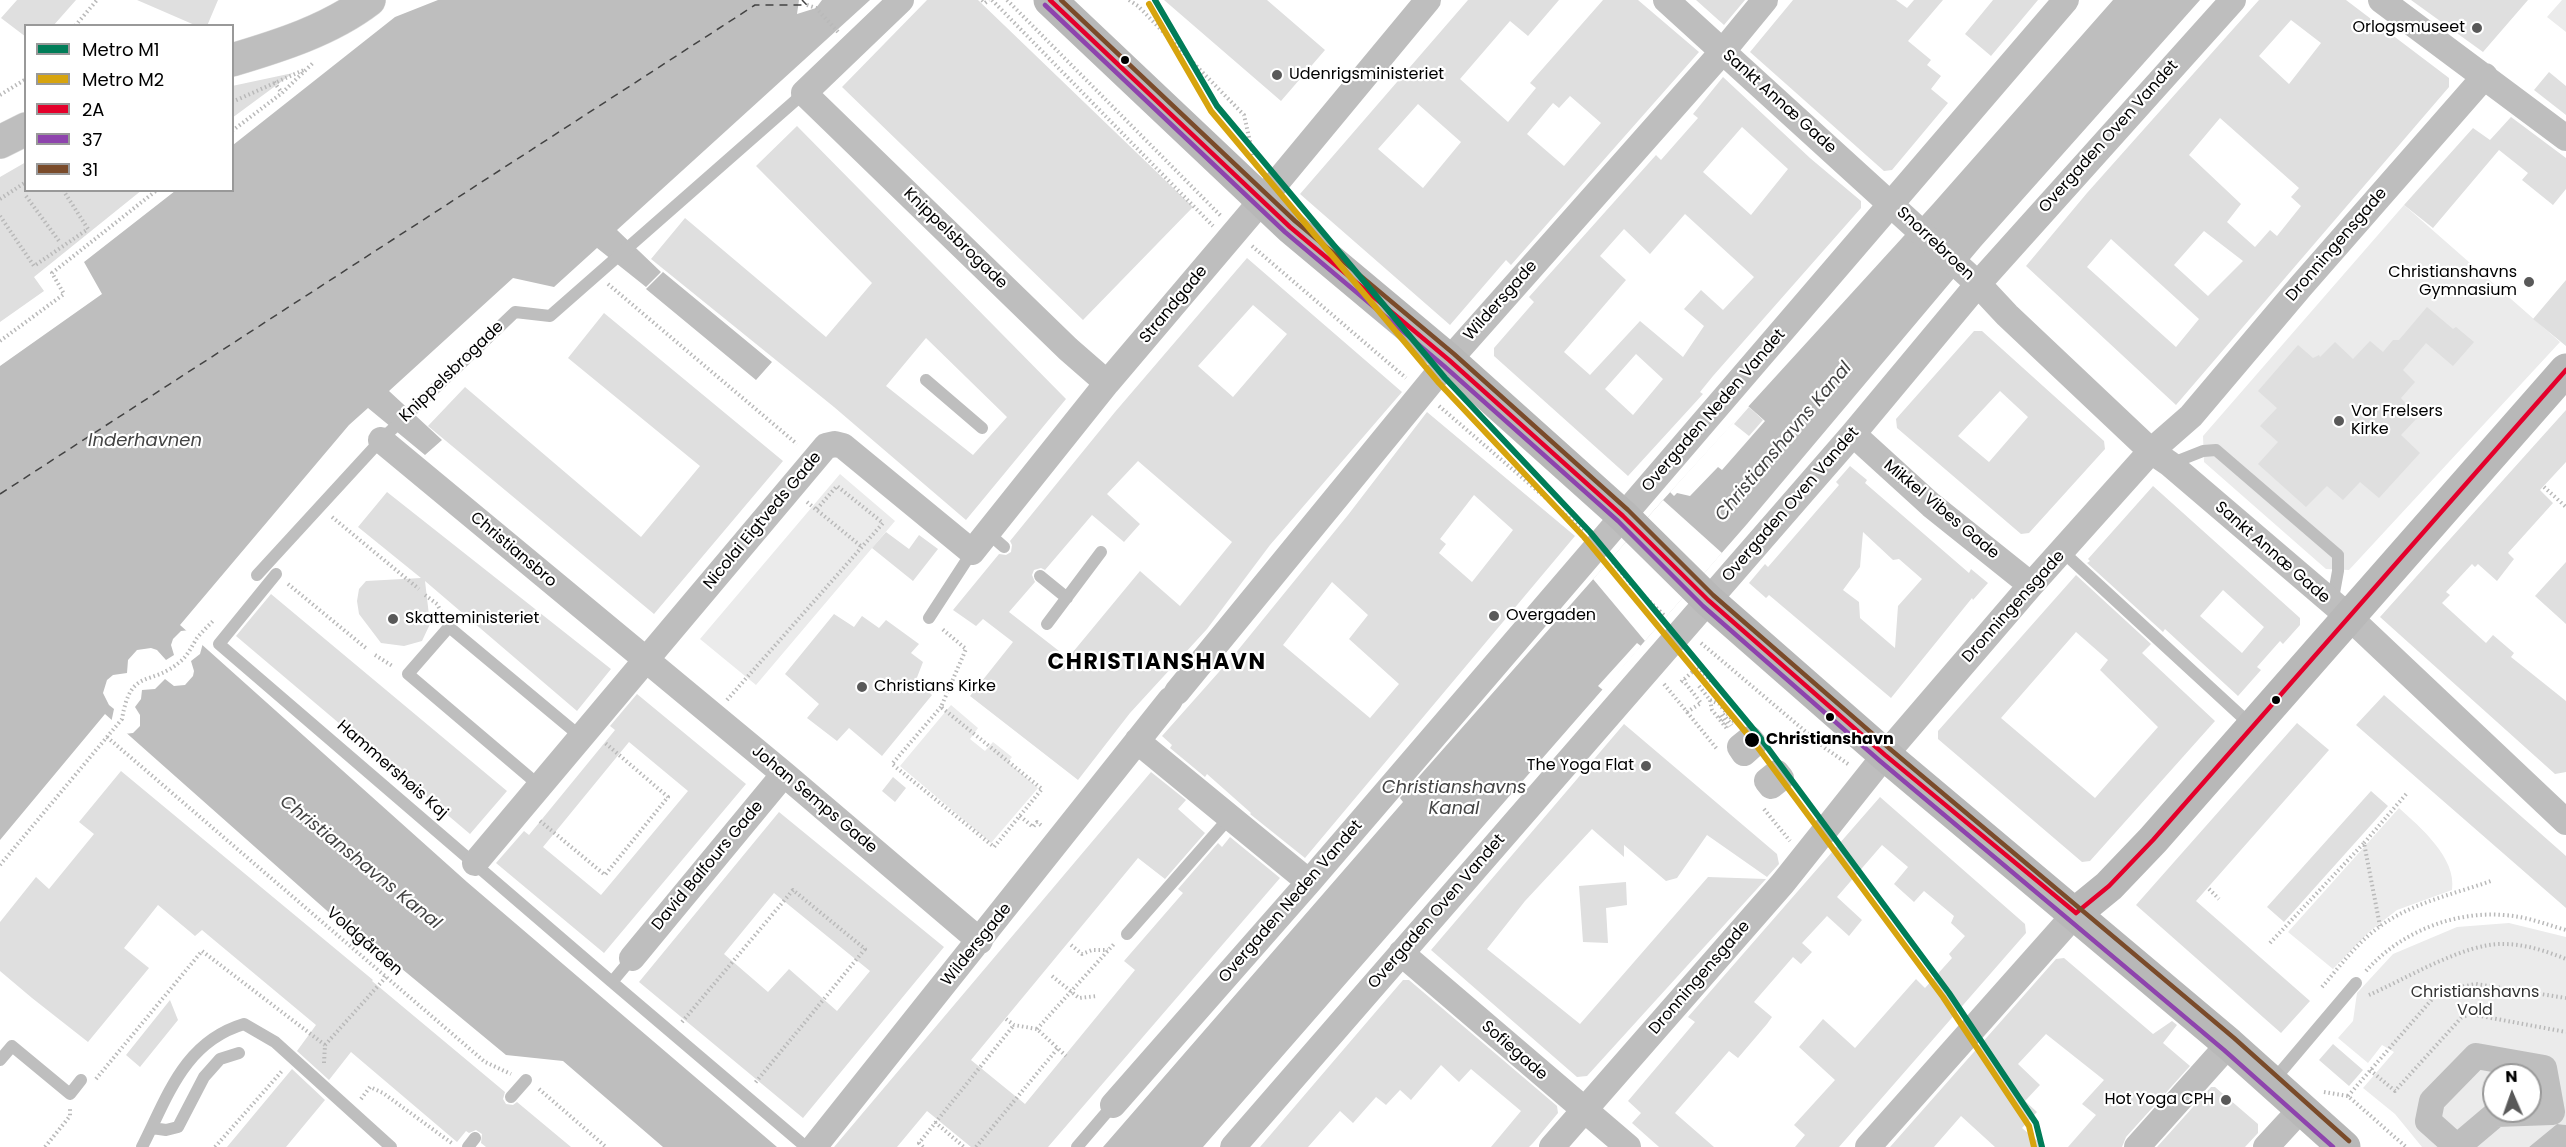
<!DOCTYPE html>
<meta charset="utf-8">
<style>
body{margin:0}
#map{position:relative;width:2566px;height:1147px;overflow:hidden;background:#fff;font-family:Poppins,sans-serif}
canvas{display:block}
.legend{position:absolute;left:24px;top:24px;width:210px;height:168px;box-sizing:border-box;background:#fff;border:2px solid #999;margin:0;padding:8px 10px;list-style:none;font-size:18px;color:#000}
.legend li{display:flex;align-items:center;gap:12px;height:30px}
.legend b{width:30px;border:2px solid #999}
.north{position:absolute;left:2482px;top:1063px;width:60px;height:60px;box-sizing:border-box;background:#fff;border:2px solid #999;border-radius:50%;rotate:358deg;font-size:16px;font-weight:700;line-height:24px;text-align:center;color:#000}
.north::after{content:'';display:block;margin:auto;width:21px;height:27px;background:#595959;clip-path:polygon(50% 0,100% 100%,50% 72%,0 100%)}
</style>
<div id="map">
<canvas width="2566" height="1147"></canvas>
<ul class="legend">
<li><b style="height:8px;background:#007d58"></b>Metro M1</li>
<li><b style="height:8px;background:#d7a40e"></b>Metro M2</li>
<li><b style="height:8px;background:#e4002b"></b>2A</li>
<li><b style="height:8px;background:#8e44ad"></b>37</li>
<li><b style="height:8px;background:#7a4b2a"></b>31</li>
</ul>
<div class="north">N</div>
</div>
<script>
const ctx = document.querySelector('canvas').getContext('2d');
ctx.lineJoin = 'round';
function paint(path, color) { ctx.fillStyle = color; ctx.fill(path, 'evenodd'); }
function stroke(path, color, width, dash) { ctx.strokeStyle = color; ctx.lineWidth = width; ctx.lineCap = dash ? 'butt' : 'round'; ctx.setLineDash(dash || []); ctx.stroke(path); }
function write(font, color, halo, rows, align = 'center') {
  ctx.font = font + ' Poppins,sans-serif'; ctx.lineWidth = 4.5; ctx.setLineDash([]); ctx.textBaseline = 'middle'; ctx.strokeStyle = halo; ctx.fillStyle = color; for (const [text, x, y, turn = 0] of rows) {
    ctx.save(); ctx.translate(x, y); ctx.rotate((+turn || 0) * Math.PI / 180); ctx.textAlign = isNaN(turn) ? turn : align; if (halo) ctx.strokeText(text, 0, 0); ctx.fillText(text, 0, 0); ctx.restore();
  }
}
paint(new Path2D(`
 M2562,0H2566V32L2547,17Z
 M2404,205L2560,342L2349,570L2326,569L2204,462L2203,436Z
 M840,474L895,521L756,685L700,639Z
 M951,705L978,728L970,739L985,751L993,742L1012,757L1008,762L1038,788L991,843L900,766Z
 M2399,808C2420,827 2457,858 2452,890L2397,910L2370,931L2333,969L2288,932Z
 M2509,923L2566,937V1125L2557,1124L2529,1147H2422L2395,1114L2363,1088L2394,1052L2382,1045L2368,1063L2338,1038L2353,1021L2357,993L2393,954L2457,927ZM2494,1075H2530V1111H2494Z`), '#ebebeb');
paint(new Path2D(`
 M438,0H870L617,230L661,272L646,287L597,248L554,287L513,278L389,391L442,440L425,455L368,408L349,425L180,625L467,882L777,1147H663L563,1061L506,1055L390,959L387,964L105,714L0,840V366L102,294L84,262L175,191L232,190L233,145L395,17Z
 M2113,0H2200L1981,246L1747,524L1203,1147H1103L1403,802L1400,798L1663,500L1933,204Z
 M663,272L772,362L756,380L646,289Z
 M2557,1124L2566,1125V1147H2529Z`), '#bebebe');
paint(new Path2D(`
 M799,0H822L816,8L797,14Z
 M1748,406L1765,421L1722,470L1718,467L1690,496L1677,493L1674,496L1670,492Z
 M1663,500L1722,553L1645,641L1593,579Z
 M190,630L203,643L200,654L191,661L194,671L193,676L185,685L174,686L165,679L155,689L142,690L141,699L135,707L140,715V726L133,733L124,734L111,723L114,709L109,705L103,693L107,680L113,675L127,673L128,660L137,650L151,648L157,650L166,660L174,655L171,645L173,639L181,631Z
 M1637,643L1641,646L1603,690L1598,686Z`), '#fff');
stroke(new Path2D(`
 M0,494L755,5H807L802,0`), '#434343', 1.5, [8, 6]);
paint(new Path2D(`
 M17,0H76L53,26H26V37L1,18Z
 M137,0H218L207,26H197Z
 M927,0H978L1193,207L1083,320L842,87Z
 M1164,0H1267L1325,50L1281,101Z
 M1468,0H1559L1528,36L1510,21L1460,79L1508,122L1536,88L1530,83L1603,0H1638L1699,52L1511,265L1506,260L1450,325L1300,194ZM1570,96L1601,123L1564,166L1527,134L1553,103L1559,108ZM1418,104L1461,142L1423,188L1378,149Z
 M1696,0H1745L1724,25Z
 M1793,0H1896L1907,8L1914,0H1943L1908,41L1931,60L1927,65L1941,76L1931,89L1948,103L1892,170L1884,171L1750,52Z
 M1993,0H2038L1991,56L1965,34Z
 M2259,0H2346L2449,78V87L2176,405L2026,266L2087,193ZM2291,20L2321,43L2289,84L2259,56ZM2220,118L2299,188L2291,197L2301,206L2277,236L2270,230L2255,247L2227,222L2241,204L2189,155ZM2204,231L2243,261L2208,296L2174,265ZM2111,239L2199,319L2176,347L2087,267Z
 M2411,0H2528L2483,52Z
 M2549,72L2566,86V115L2534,90Z
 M293,73L232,118V86Z
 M1723,77L1810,158L1861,201V208L1713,376L1700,392L1703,394L1628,476L1494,356V348L1534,302L1529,297L1656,155L1661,160L1698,118L1693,114ZM1742,127L1788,169L1751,215L1703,172ZM1685,214L1754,277L1723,310L1701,290L1684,309L1704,326L1683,357L1640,321L1590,375L1564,352L1626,280L1600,256L1624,229L1650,254ZM1636,354L1663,379L1633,415L1605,389Z
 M2511,117L2566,158V189L2553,205L2522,180L2528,173L2499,150L2433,228L2404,205L2473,128L2490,140Z
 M797,126L1066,399L966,520L834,407L651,259L685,218L826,337L872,283L756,166ZM926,338L1007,417L973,455L886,386Z
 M26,162V190H142L34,277L44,291L0,322V177Z
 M1247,258L1402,392L1270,545L1207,629L1130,713L1078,780L970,696L1013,642L983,619L976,626L953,610L999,554L1006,555L1011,552L1012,545L1010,541L1115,412ZM1253,305L1287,334L1233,397L1198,366ZM1138,461L1232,542L1180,606L1140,571L1068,658L1009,612L1035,582L1032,575L1034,570L1041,568L1045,570L1092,515L1124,542L1140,524L1107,494Z
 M2566,280V346L2533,319Z
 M2427,307L2453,329L2456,327L2474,342L2453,366L2426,343L2403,370L2415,382L2401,398L2418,417L2401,435L2420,453L2379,498L2360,482L2343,500L2327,486L2306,507L2258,464L2278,442L2260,426L2277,408L2258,391L2298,345L2313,358L2319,355L2320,357L2335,342L2353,359L2370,341L2383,352L2393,340H2399Z
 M604,313L783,461L654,614L428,426L465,387L641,537L700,466L568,358Z
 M1974,331H1982L2104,441L2105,449L2029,533L2021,534L1897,428L1896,419ZM2000,391L2028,417L1989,462L1958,436Z
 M1749,407L1763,420L1749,436L1734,424Z
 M2566,410V462L2540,490L2553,503L2508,553L2514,559L2497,581L2478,564L2475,567L2472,564L2446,592L2450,595L2442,603L2486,643L2493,635L2514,653L2511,657L2566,701V772L2555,774L2380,617Z
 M1427,412L1575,536L1305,858L1250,814L1251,813L1207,774L1205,777L1170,748L1172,745L1162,736L1234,655L1348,515ZM1474,495L1513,530L1472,582L1439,553L1446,544L1440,539ZM1332,582L1368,615L1349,639L1399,684L1370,718L1283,645Z
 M1850,466L1867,480L1865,483L1969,573L1971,569L1988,583L1973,600L1972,598L1891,698L1769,595L1766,598L1749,583L1765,564L1768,567L1839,485L1836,482ZM1863,532L1893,560L1899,559L1922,579L1898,606L1895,648L1860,618L1859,602L1843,590L1860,567Z
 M2153,486L2300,618V625L2283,644L2280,641L2257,667L2261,670L2238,696L2165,629L2163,632L2087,563L2090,561L2088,559ZM2223,590L2264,627L2242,653L2200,616Z
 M387,492L611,669L577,711L425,581L430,624L422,641L404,646L381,643L359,614L357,601L359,589L366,581L421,578L358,527Z
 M886,532L909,549L919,535L938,549L913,581L872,548Z
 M2566,562V624L2535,596Z
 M2076,575L2151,644L2142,653L2215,721L2090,861L2082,862L1938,739V731ZM2076,632L2108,660L2100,670L2158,727L2095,798L2001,718Z
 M271,594L507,791L470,834L236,636Z
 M834,614L854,627L862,616L879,628L886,620L919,644L911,653L923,662L916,680L932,695L882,756L849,728L837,741L807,718L819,704L785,674Z
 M637,694L746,784L604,953L496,863L524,831L529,835L615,730L610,726ZM629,742L688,791L601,895L543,847Z
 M2384,695L2566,856V908L2356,725Z
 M2297,723L2329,750L2196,901L2310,1001L2281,1033L2136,905Z
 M1624,724L1777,854L1779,864L1767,877L1707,835L1677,878L1666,881L1624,845V857L1592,829L1525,901L1487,949L1580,1024L1708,877L1766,879L1587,1076L1577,1077L1431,950Z
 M121,771L373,980L372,981L505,1092L503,1099L506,1104L513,1105L517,1102L571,1147H486L481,1143L482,1134L476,1130L469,1133L466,1131L457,1142L351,1052L329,1080L297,1051L316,1025L202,930L195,936L158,905L124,948L149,968L88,1042L32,998L0,971V922L36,877L49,889L94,834L79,822Z
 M1151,772L1186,800L1178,809L1205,833L1165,879L1138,858L971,1060L1025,1104L1135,970L1124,961L1183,893L1178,889L1218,843L1222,847L1230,837L1280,878L1048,1147H971L927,1111L897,1147H834Z
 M893,777L906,788L895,802L882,791Z
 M2371,791L2388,806L2284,922L2267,907Z
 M1880,797L2025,924L2026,933L1839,1147H1795L1805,1135L1794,1125L1835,1080L1799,1047L1823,1019L1855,1048L1916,979L1925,988L1952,958L1949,954L1965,936L1951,923L1954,916L1924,891L1914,902L1894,884L1908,867L1882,845L1837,897L1862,920L1849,936L1827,916L1802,943L1812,952L1801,964L1793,957L1754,1002L1772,1017L1767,1024L1738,1058L1729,1051L1675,1113L1714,1147H1659L1632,1123L1641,1113L1628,1101L1695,1022L1688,1017Z
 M779,812L944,947L803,1118L639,982ZM774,893L870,971L837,1011L789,969L768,992L724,954Z
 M1626,882L1627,905L1606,908L1608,943L1583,942L1579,886Z
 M2064,958L2153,1034L2172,1021L2177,1025L2163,1043L2190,1066L2126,1137L2122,1147H2068L2096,1115L2082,1104L2104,1080L2046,1034L2018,1064L2040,1085L2025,1101L2037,1112L2022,1128L2045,1147H1995L1961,1116L1934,1147H1890L2056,959Z
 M1403,980H1409L1557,1106L1558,1113L1533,1143L1529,1147H1491L1521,1111L1471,1069L1459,1082L1441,1065L1411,1100L1400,1090L1386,1105L1376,1097L1353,1123L1340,1111L1308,1147H1260Z
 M170,1000L178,1020L140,1067L126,1055Z
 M2333,1044L2363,1070L2349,1086L2319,1060Z
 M292,1069L325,1100L286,1147H227Z
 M2211,1087H2215L2258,1124V1133L2245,1147H2157Z`), '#dfdfdf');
const primary = new Path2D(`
 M232,60C279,46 330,30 369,0
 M0,142L26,129`);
stroke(primary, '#dbdbdb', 34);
stroke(new Path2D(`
 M982,0L985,3L989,0
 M992,0L1213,226
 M1007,0L1221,216
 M1129,0L1138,6L1244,115L1253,155
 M807,5L816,8L838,32
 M75,26L97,0
 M274,82L282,93
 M0,95L26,79
 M232,102L306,69
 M232,131L282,93L314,62
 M26,196L59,241
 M0,199L26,182
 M0,216L34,266L88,229L63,190
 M1252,246L1406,378
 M608,284L797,444
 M0,341L64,294L52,273L157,190
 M1439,406L1583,530
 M2544,487L2566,507
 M807,502L862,547
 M332,517L419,589
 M1613,562L1631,584L1666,617
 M288,584L367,649
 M425,595L437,604L442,613
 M1701,643L1825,748L1848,764
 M375,655L394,667
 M1695,670L1708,686
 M1681,682L1698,667L1713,683
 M1664,684L1687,712L1701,703L1683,680
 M1699,686L1710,700L1712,710L1728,730
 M727,700L883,523L837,486L816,510
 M1710,700L1719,704L1735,723
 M941,707L892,764L994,847L1042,789L941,707L966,649L941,628
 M1687,712L1717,749
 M1723,714L1732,725
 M1720,716L1729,727
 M107,737L485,1062L511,1074
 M1764,809L1790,841
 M1020,816L1033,827L1037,822L1042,826
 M540,821L605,875L668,797L604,742
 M2364,843L2408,792
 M0,865L122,719C131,666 150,688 181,661C188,655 192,646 197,638C202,632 208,626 213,621
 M2209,889L2219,899
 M2270,943L2364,843L2380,926
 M1071,945L1082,954L1092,950H1108
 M2366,971C2399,933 2453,911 2503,915C2525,916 2545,924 2566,930
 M1052,976L1079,998L1097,996
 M2322,987C2340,966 2357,943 2379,927C2411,903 2454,894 2491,881
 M2369,995C2405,979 2465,943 2503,944C2525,944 2546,951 2566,959
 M1006,1019L1014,1025L1037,1029L1066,1056
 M682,1022L793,890L865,949L755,1083
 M1037,1029L1114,944
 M325,1045L386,977
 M324,1063L325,1045
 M2370,1070L2395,1091L2461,1018L2470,1014L2566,1032
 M96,1079L202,951L325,1045
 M539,1089L606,1147
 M2324,1092L2348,1096L2406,1147
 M2348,1096L2434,997L2455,988L2476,984L2566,998
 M361,1099L370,1087L383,1093L453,1144
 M935,1122L964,1147
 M45,1147L70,1116V1109
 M215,1147L282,1071
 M923,1147L919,1143L1014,1025
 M976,1147L1058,1048`), '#b9b9b9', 4, [1.5, 3]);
stroke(new Path2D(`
 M926,380L982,428
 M2170,464L2203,451L2216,450L2338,555V571L2332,604
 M988,533L1004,547
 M2063,552L2252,726
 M276,574L219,644L612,982
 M257,575L381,440L515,312L550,316L804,93
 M1040,576L1067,598
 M929,618L972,552
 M1047,624L1101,552
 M541,787L408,674L449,627L581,737
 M1127,934L1230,817
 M632,958L612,982L806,1147
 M0,1060L12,1046L70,1094L81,1080
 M2273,1081L2356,983
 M511,1097L526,1080
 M152,1128L166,1130L178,1127L204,1077L220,1059L239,1053
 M142,1147C168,1096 184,1042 244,1024L275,1042L391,1147
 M468,1147L475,1138
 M1077,1147L1113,1105`), '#bebebe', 12);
stroke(new Path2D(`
 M901,0L804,93L1068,349L1107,383
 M1666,0L1978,284L2007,315L2151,451L2170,464L2348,616L2566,822
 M2381,0L2566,138
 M1853,434L1931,505L2031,585
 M381,440L784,774L980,941
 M1177,692L1449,360L1723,51L1765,0
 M1750,739L1754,744L1744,753L1740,747Z
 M1137,741L1309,882
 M1777,773L1781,778L1771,786L1767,781Z
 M475,863L826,446L835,444L843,446L972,552L1107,383L1263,199L1428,0
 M1401,953L1628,1147
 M632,958L784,774
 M2476,1056L2544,1068L2552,1112L2496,1114L2457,1147L2428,1121L2432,1101Z
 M1113,1105L1309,882L2066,0
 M814,1147L1170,700
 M1233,1147L1853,434L1978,284L2233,0
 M1552,1147L1783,883L1885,755L2031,585L2151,451L2191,416L2301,286L2485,76
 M1868,1147L2076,913
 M2137,1147L2229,1044
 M2266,1147L2302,1108`), '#bebebe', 26);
stroke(new Path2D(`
 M1050,0L1290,227L1449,360L1623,516L1708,600L1885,755L2229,1044L2344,1147
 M2076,913L2109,886L2153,840L2566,370`), '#b8b8b8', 33);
stroke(primary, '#bebebe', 33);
stroke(new Path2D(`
 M1050,0L1290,227L1449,360L1623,516L1708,600L1885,755L2076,913
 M2076,913L2109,886L2153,840L2566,370`), '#e4002b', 4.5);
stroke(new Path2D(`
 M1045,5L1285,232L1444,366L1618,521L1703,606L1880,761L2224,1050L2333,1147`), '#8e44ad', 4.5);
stroke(new Path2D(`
 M1061,0L1295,221L1454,354L1628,510L1713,595L1890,749L2234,1038L2349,1141`), '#7a4b2a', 4.5);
stroke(new Path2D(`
 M1155,0L1217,106L1445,378L1590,532L1759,736L1949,993L2036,1123L2042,1147`), '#007d58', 6);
stroke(new Path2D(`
 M1149,4L1211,111L1439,383L1584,537L1753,741L1943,997L2029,1126L2034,1147`), '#d7a40e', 6);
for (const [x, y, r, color] of [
 [2477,28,6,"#595959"],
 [1125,60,5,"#000"],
 [1277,75,6,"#595959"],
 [2529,282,6,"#595959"],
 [2339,421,6,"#595959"],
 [1494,616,6,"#595959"],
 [393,619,6,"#595959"],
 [862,687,6,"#595959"],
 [2276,700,5,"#000"],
 [1830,717,5,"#000"],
 [1752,740,8,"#000"],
 [1646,766,6,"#595959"],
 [2226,1100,6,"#595959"]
]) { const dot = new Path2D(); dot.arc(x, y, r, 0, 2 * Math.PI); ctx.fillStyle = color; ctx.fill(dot); stroke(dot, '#fff', 2); }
write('16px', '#000', '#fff', [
 ["Orlogsmuseet",2465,28,"right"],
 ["Udenrigsministeriet",1289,75],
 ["Christianshavns",2517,273,"right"],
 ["Gymnasium",2517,291,"right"],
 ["Vor Frelsers",2351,412],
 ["Kirke",2351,430],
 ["Overgaden",1506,616],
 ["Skatteministeriet",405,619],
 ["Christians Kirke",874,687],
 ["The Yoga Flat",1634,766,"right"],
 ["Hot Yoga CPH",2214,1100,"right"]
], 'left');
write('16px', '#000', '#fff', [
 ["Sankt Annæ Gade",1779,102,42],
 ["Overgaden Oven Vandet",2109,137,-48],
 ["Knippelsbrogade",955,239,44],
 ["Snorrebroen",1935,244,43],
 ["Dronningensgade",2337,245,-49],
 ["Wildersgade",1501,301,-48],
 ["Strandgade",1174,305,-50],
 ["Knippelsbrogade",452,372,-44],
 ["Overgaden Neden Vandet",1714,411,-49],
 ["Overgaden Oven Vandet",1791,505,-49],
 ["Mikkel Vibes Gade",1941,510,40],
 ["Nicolai Eigtveds Gade",763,521,-50],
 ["Christiansbro",513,550,40],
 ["Sankt Annæ Gade",2272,553,41],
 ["Dronningensgade",2014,607,-48],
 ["Hammershøis Kaj",392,770,41],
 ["Johan Semps Gade",814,800,40],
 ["David Balfours Gade",708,866,-50],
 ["Overgaden Neden Vandet",1291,902,-49],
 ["Overgaden Oven Vandet",1437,912,-49],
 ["Voldgården",364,942,41],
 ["Wildersgade",977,945,-51],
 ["Dronningensgade",1700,978,-49],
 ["Sofiegade",1514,1051,41]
]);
write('bold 16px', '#000', '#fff', [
 ["Christianshavn",1766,740]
], 'left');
write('16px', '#323232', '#fff', [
 ["Christianshavns",2475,993],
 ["Vold",2475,1011]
]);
write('italic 18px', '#434343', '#fff', [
 ["Inderhavnen",145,441],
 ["Christianshavns Kanal",1784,442,-50],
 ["Christianshavns",1454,788],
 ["Kanal",1454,809],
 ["Christianshavns Kanal",360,863,39]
]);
ctx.letterSpacing = '1.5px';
write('bold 22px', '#000', '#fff', [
 ["CHRISTIANSHAVN",1157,663]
]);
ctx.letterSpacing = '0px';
</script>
